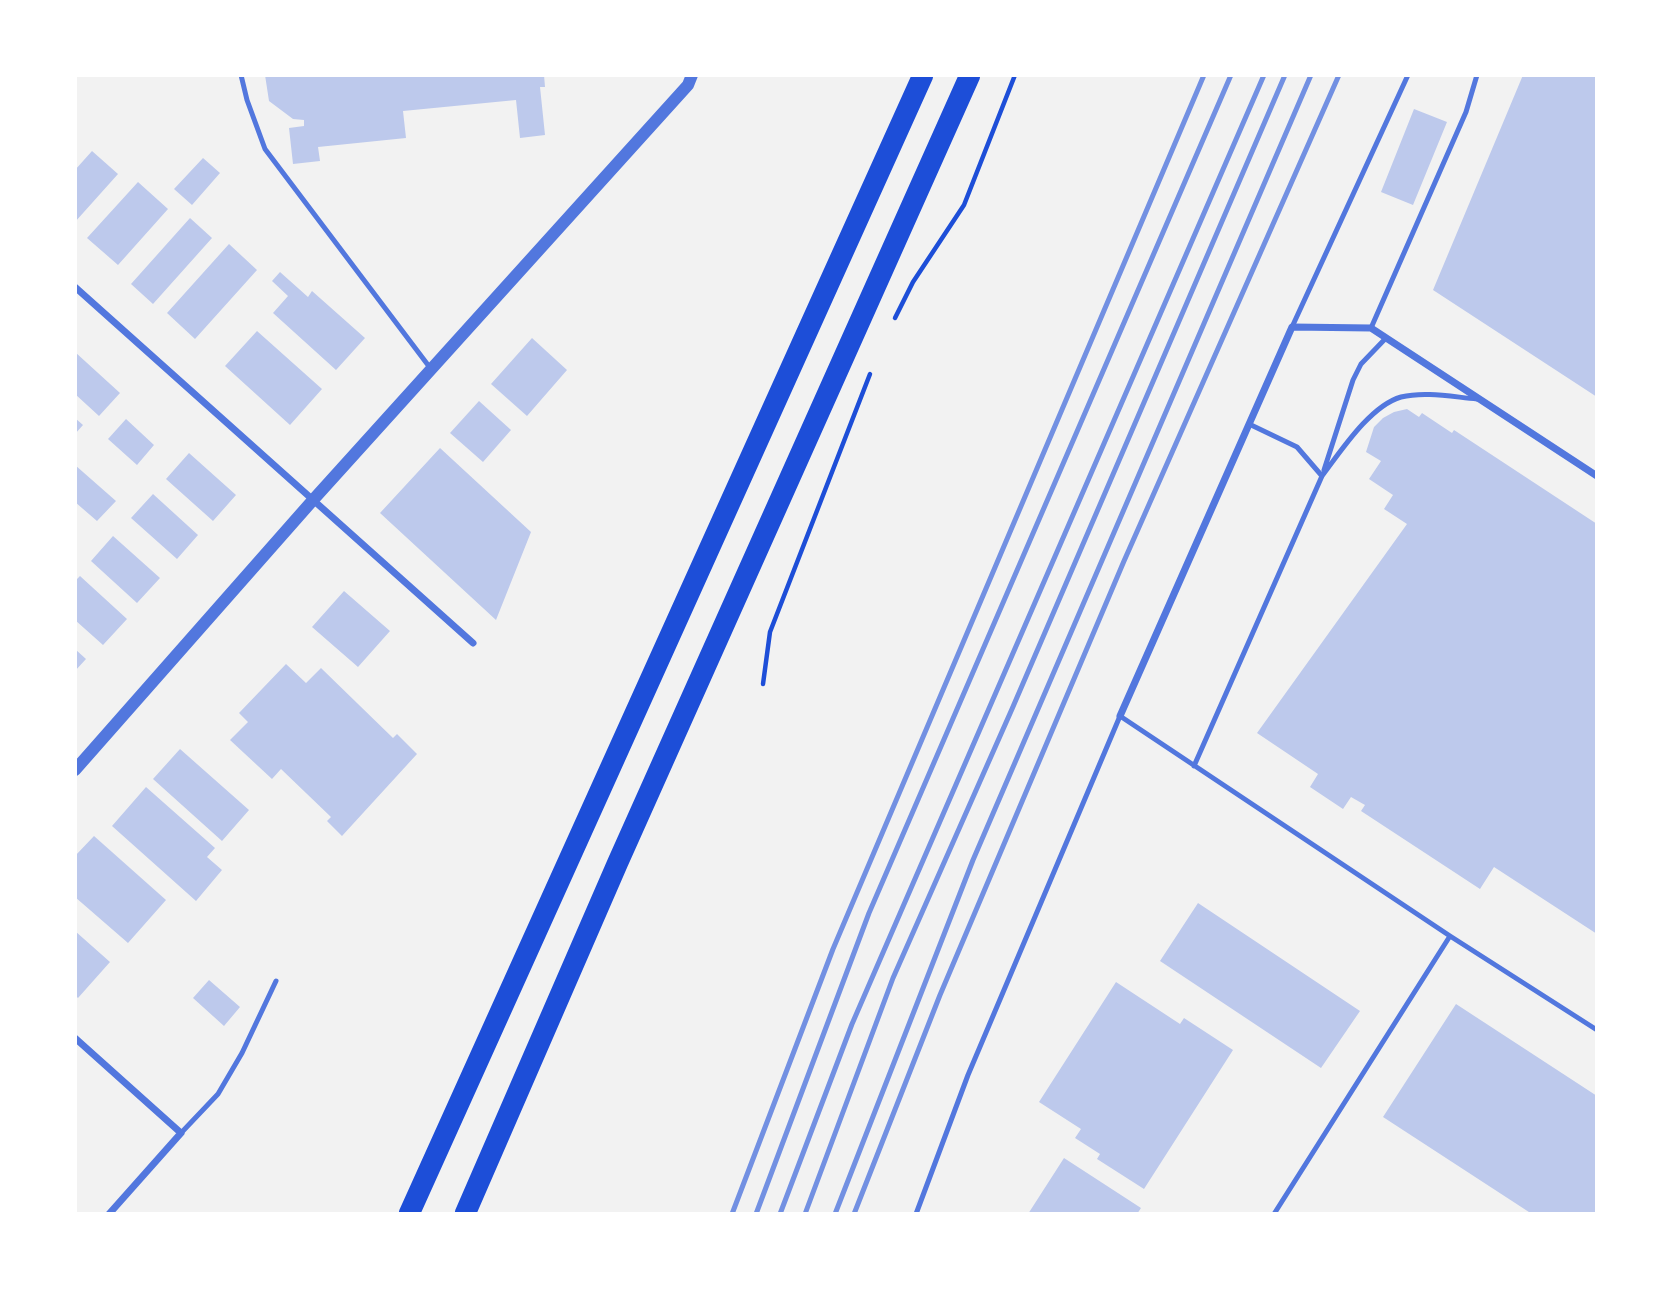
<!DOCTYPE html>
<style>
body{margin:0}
#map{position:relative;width:1672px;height:1289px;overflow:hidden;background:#f2f2f2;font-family:Mulish,sans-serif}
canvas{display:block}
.frame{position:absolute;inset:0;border:77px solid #fff;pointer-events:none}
</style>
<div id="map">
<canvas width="1672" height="1289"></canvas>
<div class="frame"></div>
</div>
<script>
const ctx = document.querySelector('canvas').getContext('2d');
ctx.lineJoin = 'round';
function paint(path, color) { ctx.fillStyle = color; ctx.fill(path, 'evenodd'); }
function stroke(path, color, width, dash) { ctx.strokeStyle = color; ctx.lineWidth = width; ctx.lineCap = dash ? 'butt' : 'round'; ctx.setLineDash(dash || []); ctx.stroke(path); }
paint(new Path2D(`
 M265,75H544L545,87H540L545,135L520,138L516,100L403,111L406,138L318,147L320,161L293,164L289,128L304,126V120L293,119L269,101Z
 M1523,75H1597V397L1433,290Z
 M1414,109L1447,122L1413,205L1381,192Z
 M92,151L118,174L75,222V170Z
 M203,158L220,173L192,205L174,189Z
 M138,182L168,209L118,265L87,238Z
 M190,218L212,238L153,304L131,284Z
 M229,244L257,270L195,339L167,313Z
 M280,272L308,297L312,291L365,338L336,370L273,313L288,296L272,281Z
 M257,331L322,389L290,425L225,366Z
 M532,338L567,370L527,416L491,384Z
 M75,352L120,393L99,416L75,394Z
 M479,401L511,430L483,462L450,433Z
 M1407,409L1419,417L1422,413L1452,433L1454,430L1597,524V934L1494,867L1480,889L1361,811L1365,805L1351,797L1343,809L1310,787L1318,774L1257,733L1407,524L1384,509L1393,495L1369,479L1381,461L1366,452L1374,427L1383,418L1394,412Z
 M75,418L83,425L75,434Z
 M126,419L154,445L137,465L108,439Z
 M440,448L531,532L496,620L380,513Z
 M189,453L236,495L213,521L166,479Z
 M75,465L116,501L97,521L75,502Z
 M153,494L198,535L177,559L131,518Z
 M113,536L160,578L137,603L91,561Z
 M80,576L127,619L103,645L75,620V581Z
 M344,591L390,631L358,667L312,627Z
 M75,649L86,659L75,671Z
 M286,664L306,683L321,668L393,738L397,734L417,754L342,836L327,821L331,817L281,769L272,779L230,740L248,722L239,713Z
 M180,749L249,810L222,841L153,779Z
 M146,787L215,848L207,857L222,870L196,901L112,826Z
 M94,836L166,900L128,943L75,897V856Z
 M1198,903L1360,1011L1321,1068L1160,961Z
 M75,931L110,962L78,998L75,995Z
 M209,980L240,1007L224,1026L193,998Z
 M1116,982L1180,1024L1184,1018L1233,1050L1144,1189L1097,1159L1100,1154L1075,1138L1081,1129L1039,1102Z
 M1456,1004L1597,1096V1214H1532L1383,1117Z
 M1064,1158L1141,1208L1137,1214H1028Z`), '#bdc9ec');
stroke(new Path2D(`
 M895,318L913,282L964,205L1015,75
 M763,684L770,632L870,374`), '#1d4ed8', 4.5);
stroke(new Path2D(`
 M241,75L247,100L265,149L431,369
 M1292,327L1408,75
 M1371,328L1466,112L1477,75
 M1324,470L1353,380L1361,364L1386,338
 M1322,476C1341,451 1370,406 1401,397C1425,391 1453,397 1477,399
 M1194,766L1322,476L1297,447L1249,424
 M181,1133L218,1094L242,1053L276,981
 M916,1214L968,1075L1120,716L1450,936L1597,1030
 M1274,1214L1450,936`), '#5277de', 5);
stroke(new Path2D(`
 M75,287L473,643
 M1120,716L1292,327L1371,328L1597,476
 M75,1038L181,1133L109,1214`), '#5277de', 7);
stroke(new Path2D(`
 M75,770L313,500L688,85L692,75`), '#5277de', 12);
stroke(new Path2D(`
 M409,1214L923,75
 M465,1214L618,862L970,75`), '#1d4ed8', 21);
stroke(new Path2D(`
 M732,1214L833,949L1204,75
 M756,1214L869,913L1231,75
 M780,1214L852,1024L1264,75
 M805,1214L893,978L1012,709L1285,75
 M835,1214L973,860L1311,75
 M854,1214L940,995L1124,561L1339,75`), '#7290e2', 5);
</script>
